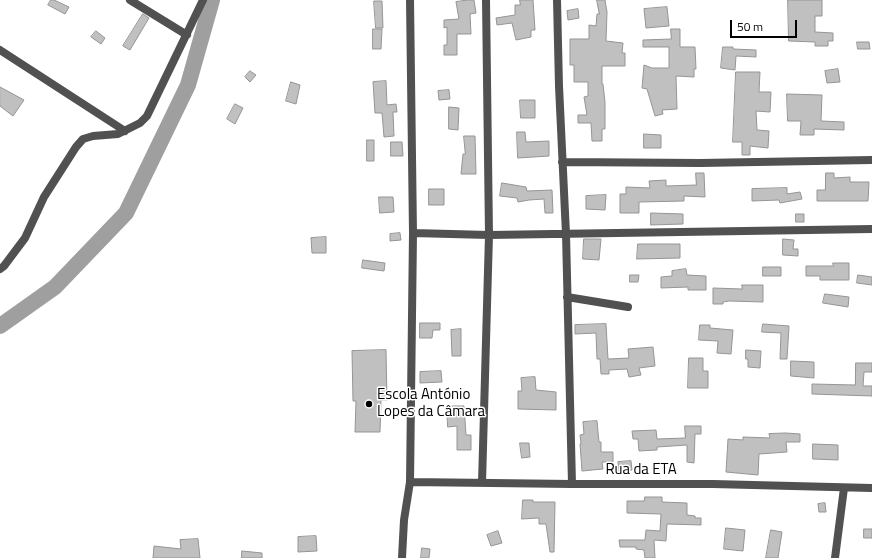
<!DOCTYPE html>
<meta charset="utf-8">
<style>
body{margin:0}
#map{position:relative;width:872px;height:558px;overflow:hidden;background:#fff;font-family:"Titillium Web",sans-serif}
canvas{display:block}
.scale{position:absolute;left:730px;top:20px;width:67px;height:18px;box-sizing:border-box;border:2px solid #000;border-top:0;padding-left:5px;font-size:12px;line-height:14px;white-space:nowrap;color:#000;-webkit-text-stroke:3px #fff;paint-order:stroke}
</style>
<div id="map">
<canvas width="872" height="558"></canvas>
<div class="scale">50 m</div>
</div>
<script>
const ctx = document.querySelector('canvas').getContext('2d');
ctx.lineJoin = 'round';
function stroke(path, color, width, dash) { ctx.strokeStyle = color; ctx.lineWidth = width; ctx.lineCap = dash ? 'butt' : 'round'; ctx.setLineDash(dash || []); ctx.stroke(path); }
function paint(path, color) { ctx.fillStyle = color; ctx.fill(path, 'evenodd'); }
function write(font, color, halo, rows, align = 'center') {
  ctx.font = font + ' "Titillium Web",sans-serif'; ctx.lineWidth = 3; ctx.setLineDash([]); ctx.textBaseline = 'middle'; ctx.strokeStyle = halo; ctx.fillStyle = color; for (const [text, x, y, turn = 0] of rows) {
    ctx.save(); ctx.translate(x, y); ctx.rotate((+turn || 0) * Math.PI / 180); ctx.textAlign = isNaN(turn) ? turn : align; if (halo) ctx.strokeText(text, 0, 0); ctx.fillText(text, 0, 0); ctx.restore();
  }
}
stroke(new Path2D(`
 M0,326L55,287L126,213L188,85L212,0`), '#9f9f9f', 16);
const building = new Path2D(`
 M51,0H54L69,7L65,14L48,5Z
 M468,0H474L476,13L470,14L471,34H457V55H444V45H447V27L444,28V20L459,19L456,2Z
 M520,0H533L535,30H531V37L516,40L512,23L497,25L496,18L515,15V5H520Z
 M597,0H605L607,12L606,41L623,43L622,53H625V66H602V84H603L605,102V129H602V141H592L591,123H578V115H587L584,97L588,96V82H574V65H570V39H589V25L596,26L597,14H599Z
 M788,0H822V16H815V32L833,33V41H828V46H815V42L789,41Z
 M374,1H382L383,28H376Z
 M667,7L669,26L646,28L644,9Z
 M578,9L579,18L568,20L567,11Z
 M143,14L149,18L130,50L123,46Z
 M373,29H382L381,49H373Z
 M671,29H680V47H695L696,69H694V77L676,76L677,109L662,110L663,114L655,116L647,89L642,88L644,65L652,68H669V47H643V40L671,39Z
 M96,31L105,38L101,44L91,37Z
 M857,42H869L870,49H858Z
 M723,47H733V49L756,50V57L736,56L735,70L721,68Z
 M838,69L840,82L827,83L825,71Z
 M250,71L256,75L250,82L245,77Z
 M736,72H760L759,92H771L770,112L756,111L757,130L769,131L768,148L750,146V155H742V142H733Z
 M386,81L387,105L396,104L397,112H393L394,136L384,137L382,113H375L373,82Z
 M291,82L300,85L296,104L286,101Z
 M0,87L24,100L13,116L0,106Z
 M449,90L450,99L439,100L438,91Z
 M787,94L822,95L821,121L844,122V130L814,129V135H800L801,121H788Z
 M520,100H535V118H521Z
 M235,104L243,108L235,124L227,119Z
 M449,107L459,108L458,130L449,129Z
 M517,132H525L526,142L549,141V156L518,158Z
 M644,134L661,135V148H644Z
 M464,136H475L476,174H461L463,154H465Z
 M367,140H374V161H367Z
 M391,142H402L403,156H391Z
 M696,173H704L705,197L684,196V201L639,202V213H620V194H626V187L650,188L649,181L666,180V186L696,185Z
 M826,173H834V178L850,177V182H869L868,201H817V190H825Z
 M502,183L526,187L527,191L552,190L553,213H545L544,199L529,200L518,202L517,198L500,196Z
 M787,188V194L800,192L802,199L780,203L779,200L752,201V189Z
 M429,189H444V205H429Z
 M606,195L605,210L586,209V196Z
 M379,197H393L394,212L380,213Z
 M651,213L683,214V224L651,225Z
 M796,214H804V222H796Z
 M400,233L401,240L390,241V234Z
 M326,237V253H312L311,238Z
 M584,239H601L599,260L583,259Z
 M783,239L794,240L793,249H798V256L783,255Z
 M638,244H680V258L637,259Z
 M363,260L385,263L384,271L362,268Z
 M833,263H849V280H820V276H806V266H833Z
 M763,267H781V276H763Z
 M686,269L687,275L706,276V290H688V287L661,288V277L672,276V271Z
 M630,275H639L638,282H630Z
 M858,275L872,277V285L857,283Z
 M742,285H763V302L729,301L723,302V304H713V288L742,289Z
 M825,294L849,297L848,307L823,303Z
 M420,323H440V330H433L432,338H420Z
 M606,324L608,359L629,358L628,349L653,347L655,366L639,368L641,375L629,377L627,369L609,370V374H601L600,359H597L596,333L575,334V325Z
 M763,324L789,326L787,359H780L781,333L762,332Z
 M700,325H710V328L733,330L731,354L717,353L718,341L699,340Z
 M461,329V356H452L451,330Z
 M386,350L387,400H381L380,432H355L356,401H353L352,351Z
 M746,350L761,351L760,368L748,367V359H746Z
 M689,358H703V371H708V388H688Z
 M791,361L814,362V378L791,376Z
 M856,363H872V372H864L863,386H872V396L812,394V384L855,385Z
 M441,371L442,382L420,383V372Z
 M535,377L536,390L556,392V410L518,409V391H522L521,378Z
 M447,406H464L466,435H471V450H457V426L448,427Z
 M597,421L599,442H601V452H613V462H602L603,469L582,471L580,444L581,443L580,435L584,434L583,422Z
 M685,426H701V434H695L694,463L687,462V445L657,447V450L639,451L638,439H633L632,431L656,430L657,439L685,438Z
 M786,433L800,434V442H786L787,452L759,454L758,475L726,472L728,439L743,440V437L770,438L769,434Z
 M520,443H529L530,457L522,458Z
 M813,444L838,445V460L813,459Z
 M631,461L632,470L619,472L618,462Z
 M645,497H662V502L687,503V515L695,516V518H701V525L667,524L666,541L654,540L655,558H645L644,550L636,549V547H620L619,540H645L646,530L660,531L661,514L627,513V501H644Z
 M523,500H533V502H555L554,552H550L546,524H539V518L522,519Z
 M825,503L826,512H819L818,504Z
 M726,528L745,530L743,551L724,549Z
 M864,529H872V538H864Z
 M771,530L782,532L778,558H766Z
 M498,531L502,543L491,546L487,535Z
 M316,536L317,551L298,552V537Z
 M198,539L200,558H153L154,546L181,549L180,540Z
 M422,548L430,549L429,558H421Z
 M242,551L262,553V558H242Z`);
paint(building, '#c0c0c0');
stroke(building, '#959595', 1);
stroke(new Path2D(`
 M130,0L187,35
 M557,0L559,86L566,234L572,484
 M0,50L125,131
 M562,162L700,163L872,160
 M413,233L489,235L872,229
 M0,269L4,266L25,238L44,197L76,147L83,139L93,136L118,134L140,123L147,116L203,0
 M567,297L628,307
 M410,482L572,484H713L872,488
 M482,483L489,235L486,0
 M402,558L404,520L410,482L413,233L410,0
 M835,558L844,488`), '#515151', 8);
for (const [x, y, r, color] of [
 [369,404,4,"#000"]
]) { const dot = new Path2D(); dot.arc(x, y, r, 0, 2 * Math.PI); ctx.fillStyle = color; ctx.fill(dot); stroke(dot, '#fff', 1.5); }
write('15px', '#000', '#fff', [
 ["Escola António",377,395],
 ["Lopes da Câmara",377,412]
], 'left');
write('15px', '#000', '#fff', [
 ["Rua da ETA",641,470]
]);
</script>
